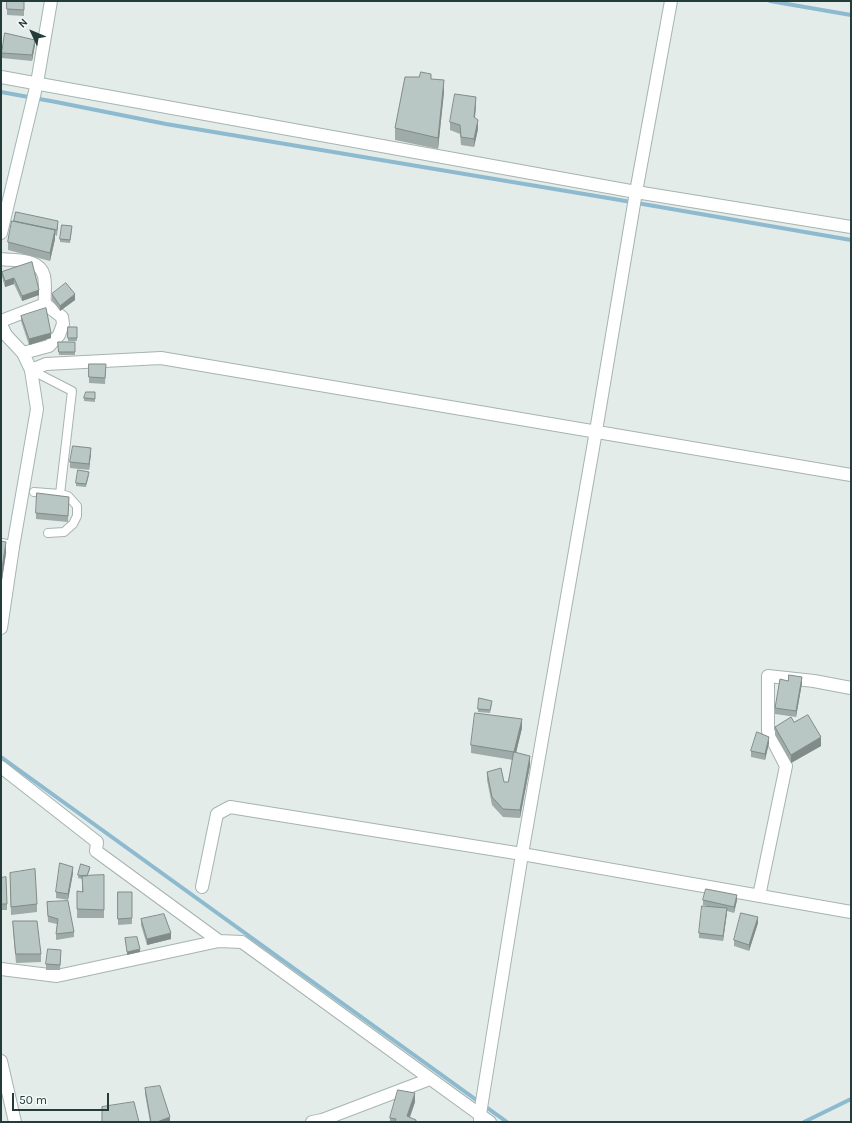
<!DOCTYPE html>
<style>
body{margin:0}
#map{position:relative;width:852px;height:1123px;overflow:hidden;background:#e3ece9;font-family:Karla,sans-serif}
canvas{display:block}
.frame{position:absolute;inset:0;border:2px solid #233c3a;pointer-events:none}
.north{position:absolute;left:12px;top:12px;width:40px;height:40px;-webkit-text-stroke:3px #f3f9f7;paint-order:stroke;rotate:314deg;font-size:11px;font-weight:700;line-height:16px;text-align:center;color:#233c3a}
.north::after{content:'';display:block;margin:auto;width:14px;height:18px;background:#233c3a;clip-path:polygon(50% 0,100% 100%,50% 72%,0 100%)}
.scale{position:absolute;left:12px;top:1093px;width:97px;height:18px;box-sizing:border-box;border:2px solid #233c3a;border-top:0;padding-left:5px;font-size:12px;line-height:14px;white-space:nowrap;color:#233c3a;-webkit-text-stroke:3px #f3f9f7;paint-order:stroke}
</style>
<div id="map">
<canvas width="852" height="1123"></canvas>
<div class="frame"></div>
<div class="north">N</div>
<div class="scale">50 m</div>
</div>
<script>
const ctx = document.querySelector('canvas').getContext('2d');
ctx.lineJoin = 'round';
function stroke(path, color, width, dash) { ctx.strokeStyle = color; ctx.lineWidth = width; ctx.lineCap = dash ? 'butt' : 'round'; ctx.setLineDash(dash || []); ctx.stroke(path); }
function paint(path, color) { ctx.fillStyle = color; ctx.fill(path, 'evenodd'); }
stroke(new Path2D(`
 M770,1L851,15
 M1,92L56,102L166,124L608,198L851,240
 M1,757L507,1122
 M804,1122L851,1099`), '#8dbacf', 4);
const lane = new Path2D(`
 M31,370L72,391L60,494L68,496L77,506V516L73,524L64,532L48,533
 M34,492L60,494`);
const street = new Path2D(`
 M1,77L636,192L851,227
 M1,259C16,261 40,258 44,276C46,285 44,295 45,304L1,321
 M23,353L49,346L59,335L63,324L62,317L45,304
 M31,370L46,364L161,358L851,475
 M1,545L13,547L1,628
 M1,767L97,842L96,851L219,941L242,942L490,1122
 M202,887L217,814L230,807L522,854L851,912
 M759,896L786,766L768,731V676L814,681L851,688
 M1,969L57,976L219,941
 M1,1061L15,1122
 M312,1122L322,1120L430,1079
 M480,1122V1114L522,854L596,431L636,192L671,1`);
const secondary = new Path2D(`
 M1,233L37,83L51,1
 M1,325L6,335L23,353L31,370L37,409L13,547`);
stroke(lane, '#a6b4b1', 10);
stroke(street, '#a6b4b1', 14);
stroke(secondary, '#a1b7b3', 14);
stroke(lane, '#fff', 8);
stroke(street, '#fff', 12);
stroke(secondary, '#fff', 12);
paint(new Path2D(`
 M7,1H24V16L7,15Z
 M35,45L32,61L2,58V53Z
 M431,79L444,92L438,149L395,140V128Z
 M476,105L475,118L478,129L474,147L461,145L460,134L450,130V122Z
 M16,212L58,227L57,236L55,235V239L50,261L8,250V242L14,221Z
 M72,229L70,243L60,242V239Z
 M32,262L39,295L22,301L14,284L5,287L2,277V272Z
 M52,294L75,300L60,311L52,300Z
 M21,316L51,338L29,345L21,321Z
 M68,327H77V341H68Z
 M58,342H75V355H59Z
 M106,370L105,384L89,383V377Z
 M95,392V402L84,401V398Z
 M91,453L89,470L70,468V462Z
 M89,475L86,487L76,486V483Z
 M69,497L68,522L36,519V513Z
 M788,681L802,683L796,717L775,714V708Z
 M492,704L490,713L478,712V709Z
 M794,722L821,746L791,763L775,735V727Z
 M522,728L516,753L530,765L520,818L503,817L492,805L487,780V772L504,782H508L513,760L471,753V745Z
 M769,743L765,760L751,757V751Z
 M90,870L87,876L104,875V918H77V891L82,892V879L78,878V875Z
 M73,873L68,900L56,898V892Z
 M1,878L7,904V910H1Z
 M10,881L37,904V912L11,915Z
 M118,892H132V924L118,925Z
 M703,900H737L734,913L727,911L723,941L699,938V933L707,906L703,905Z
 M47,902L74,932V937L56,940V934L57,924L48,922Z
 M141,919L171,939L147,945L141,925Z
 M13,921L41,954V962L16,963L13,929Z
 M758,923L749,951L734,946V940Z
 M61,956L60,970H46V964Z
 M145,1088L170,1122H150L145,1094Z
 M415,1102L410,1117L416,1122H390V1118Z`), '#9eaba8');
paint(new Path2D(`
 M35,40V45L32,61V55Z
 M444,80V92L438,149V138Z
 M476,97V105L474,126V117Z
 M478,120V129L474,147V139Z
 M55,230V239L50,261V253Z
 M14,278V284L5,287V281Z
 M39,290V295L22,301V296Z
 M75,294V300L60,311V306Z
 M51,333V338L29,345V339Z
 M91,448V453L89,470V464Z
 M6,542V553L1,587V575Z
 M802,677V683L796,717V711Z
 M522,719V728L514,761V752Z
 M769,737V743L765,760V754Z
 M821,737V746L791,763V755Z
 M530,756V765L520,818V810Z
 M73,867V873L68,900V894Z
 M737,895V900L734,913V907Z
 M727,908V913L723,941V936Z
 M758,917V923L749,951V945Z
 M171,933V939L147,945V939Z
 M140,949V952L127,955V952Z
 M415,1093V1102L408,1122L407,1116Z
 M170,1117V1122H157Z`), '#818b88');
const building = new Path2D(`
 M7,1H24V10L7,9Z
 M5,33L35,40L32,55L2,53Z
 M421,72L431,74V79L444,80L438,138L395,128L405,77H419Z
 M455,94L476,97L474,117L478,120L474,139L461,137L460,125L450,122Z
 M16,212L58,221L57,230L14,221Z
 M12,221L55,230L50,253L8,242Z
 M62,225L72,226L70,240L60,239Z
 M32,262L39,290L22,296L14,278L5,281L2,272Z
 M66,283L75,294L60,306L52,294Z
 M46,308L51,333L29,339L21,316Z
 M68,327H77V338H68Z
 M58,342H75V352H59Z
 M89,364H106L105,378L89,377Z
 M86,392H95V399L84,398Z
 M73,446L91,448L89,464L70,462Z
 M78,470L89,472L86,484L76,483Z
 M37,493L69,497L68,516L36,513Z
 M1,541L6,542L1,575Z
 M789,675L802,677L796,711L775,708L780,679L788,681Z
 M479,698L492,701L490,710L478,709Z
 M475,713L522,719L514,752L471,745Z
 M808,715L821,737L791,755L775,727L791,717L794,722Z
 M757,732L769,737L765,754L751,751Z
 M514,752L530,756L520,810L503,809L492,797L487,772L501,768L504,782H508Z
 M60,863L73,867L68,894L56,892Z
 M81,864L90,867L87,876H83L78,875Z
 M35,869L37,904L11,907L10,873Z
 M104,875V910L77,909V891L83,892L82,876Z
 M6,877L7,904H1V878Z
 M706,889L737,895L734,907L703,900Z
 M118,892H132V918L118,919Z
 M68,901L74,932L56,934L58,919L48,916L47,902Z
 M702,906L727,908L723,936L699,933Z
 M741,913L758,917L749,945L734,940Z
 M164,914L171,933L147,939L141,919Z
 M13,921H37L41,954H16Z
 M137,937L140,949L127,952L125,938Z
 M48,949L61,950L60,965L46,964Z
 M160,1086L170,1117L157,1122H151L145,1088Z
 M398,1090L415,1093L407,1116L416,1120V1122H395L396,1119L390,1118Z
 M134,1102L139,1122H102V1107Z`);
paint(building, '#b8c7c3');
stroke(building, '#818b88', 1);
</script>
